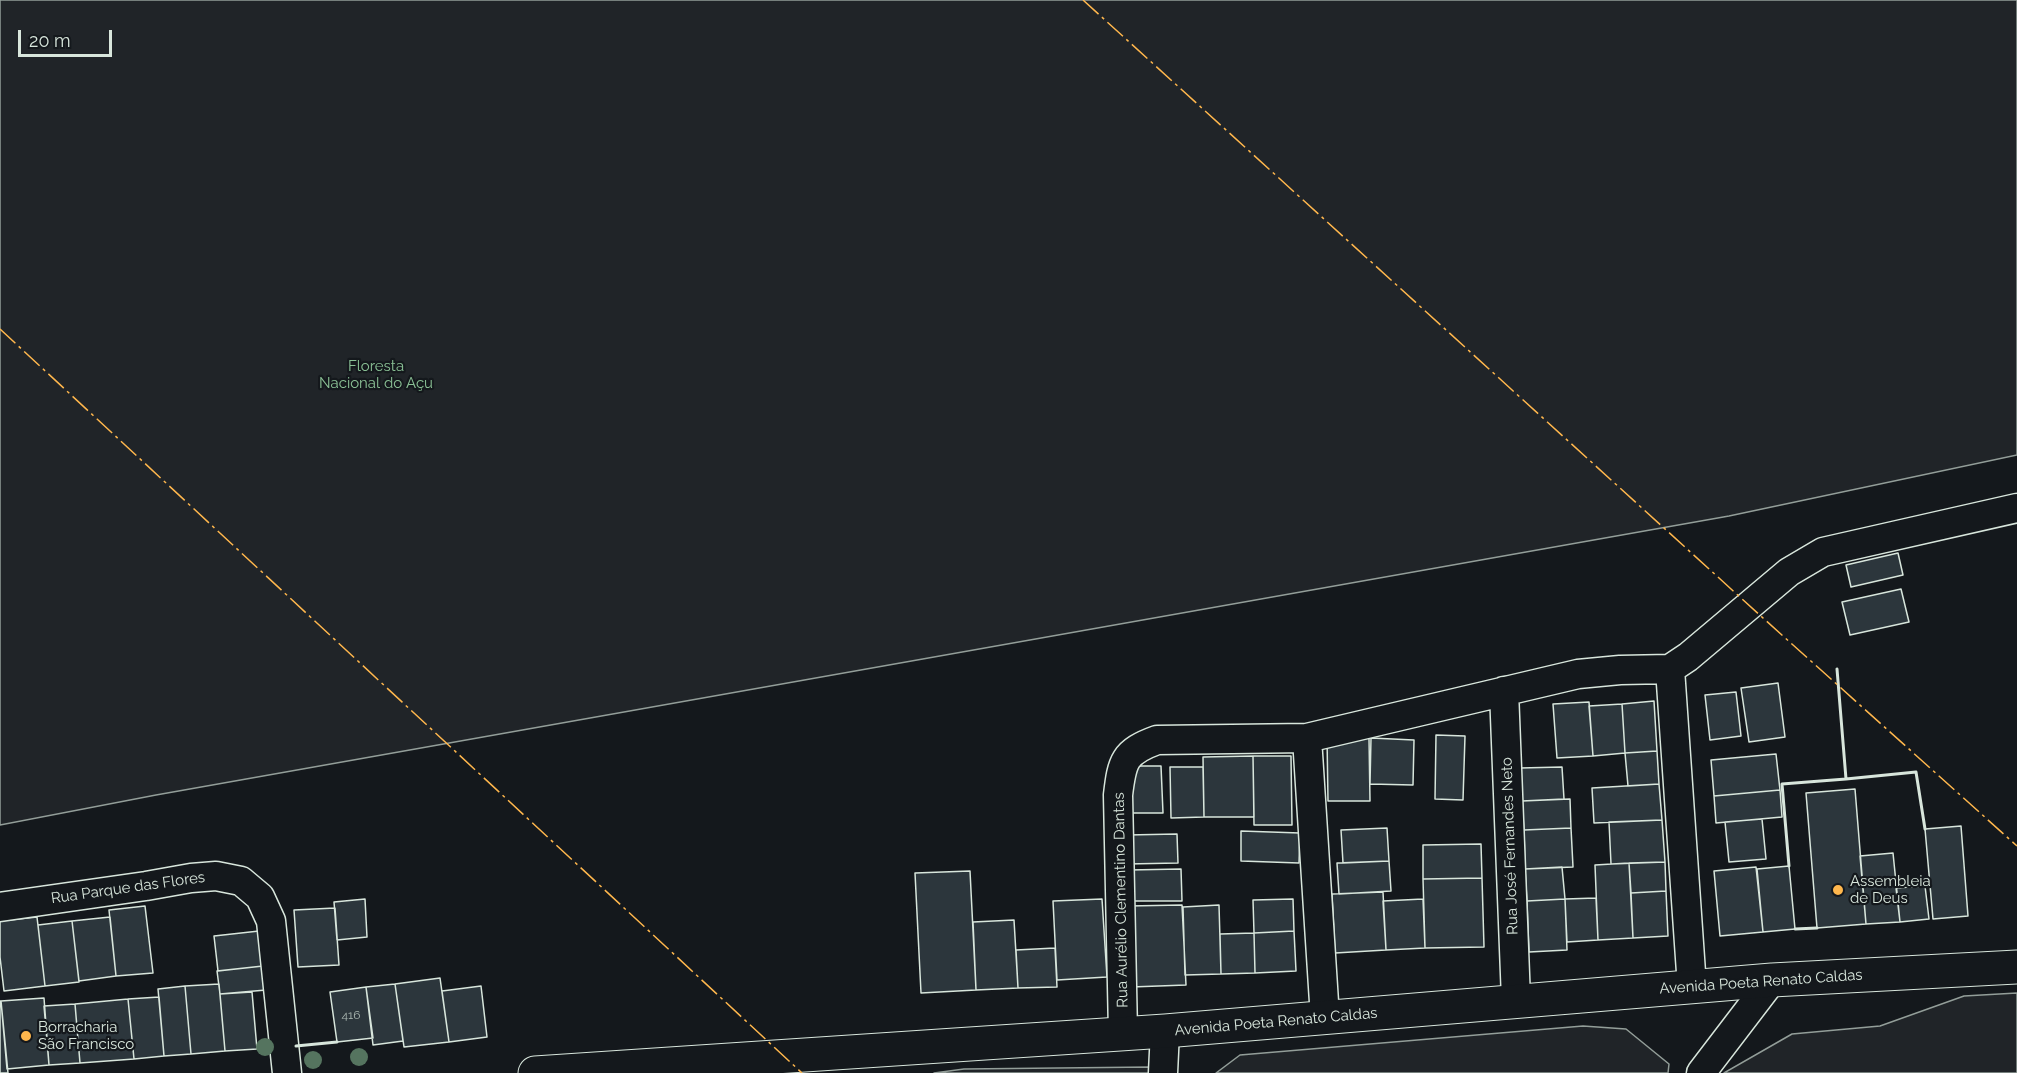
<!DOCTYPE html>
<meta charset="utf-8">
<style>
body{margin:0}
#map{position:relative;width:2017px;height:1073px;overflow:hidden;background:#14181c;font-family:Raleway,sans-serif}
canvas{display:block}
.scale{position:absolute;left:18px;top:30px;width:94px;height:27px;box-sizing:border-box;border:3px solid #d8e6dc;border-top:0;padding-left:8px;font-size:18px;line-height:21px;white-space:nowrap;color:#d8e6dc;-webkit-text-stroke:4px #14181c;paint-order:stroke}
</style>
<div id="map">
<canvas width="2017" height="1073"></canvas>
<div class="scale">20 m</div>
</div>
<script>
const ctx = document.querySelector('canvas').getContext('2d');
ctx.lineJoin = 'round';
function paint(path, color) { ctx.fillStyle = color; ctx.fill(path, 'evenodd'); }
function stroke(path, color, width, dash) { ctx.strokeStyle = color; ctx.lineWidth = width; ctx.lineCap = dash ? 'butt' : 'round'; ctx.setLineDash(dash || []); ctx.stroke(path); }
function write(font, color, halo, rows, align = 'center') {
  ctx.font = font + ' Raleway,sans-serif'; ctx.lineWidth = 4.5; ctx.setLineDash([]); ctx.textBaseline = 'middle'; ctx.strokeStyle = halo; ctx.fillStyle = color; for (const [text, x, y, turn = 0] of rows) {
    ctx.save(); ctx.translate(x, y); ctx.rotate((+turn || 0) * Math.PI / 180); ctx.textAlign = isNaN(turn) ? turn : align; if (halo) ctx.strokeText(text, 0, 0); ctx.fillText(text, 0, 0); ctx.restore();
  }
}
const green = new Path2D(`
 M0,0H2017V455L1729,516L156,795L0,825Z
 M2017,993V1073H1724L1792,1034L1880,1026L1964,996Z
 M1583,1026L1626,1029L1669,1064L1668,1073H1216L1240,1055Z
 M1151,1067V1073H934L964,1069Z`);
paint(green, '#202428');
stroke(green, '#939e99', 1.5);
const building = new Path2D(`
 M1898,553L1903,575L1851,587L1846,565Z
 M1901,589L1909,622L1850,635L1842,602Z
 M1778,683L1785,737L1749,742L1741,688Z
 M1736,692L1741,736L1710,740L1705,695Z
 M1654,701L1657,751L1625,753L1622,704Z
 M1589,702L1593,756L1557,758L1553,704Z
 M1622,704L1625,753L1593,756L1589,706Z
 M1436,735L1465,736L1463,800L1435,799Z
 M1327,738H1369L1370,801H1328Z
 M1371,738L1414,740L1413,785L1370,784Z
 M1657,751L1659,784L1628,786L1625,753Z
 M1776,754L1780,790L1714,796L1711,760Z
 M1253,756H1291L1292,825H1254Z
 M1253,756L1254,817H1204L1203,757Z
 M1131,766H1161L1163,813H1132Z
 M1170,767H1203L1204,817L1171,818Z
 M1562,767L1564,799L1522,801L1520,768Z
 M1659,784L1662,820L1594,823L1592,788Z
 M1855,789L1866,924L1817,928L1806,793Z
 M1780,790L1782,817L1716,823L1714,796Z
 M1570,799L1571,828L1524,830L1522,801Z
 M1762,819L1766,859L1729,862L1725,822Z
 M1662,820L1665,862L1611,864L1609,822Z
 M1961,826L1968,916L1933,919L1925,829Z
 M1387,828L1389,861L1343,863L1341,830Z
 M1571,828L1573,867L1525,869L1524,830Z
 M1241,831L1300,833L1299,863L1241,861Z
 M1177,834L1178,863L1127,864V835Z
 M1481,844L1482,878L1423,879V845Z
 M1893,853L1900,922L1866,924L1860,856Z
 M1389,861L1391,891L1339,894L1337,863Z
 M1665,862L1666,891L1631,893L1629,863Z
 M1629,863L1633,938L1598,940L1595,865Z
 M1789,866L1795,929L1763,932L1757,869Z
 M1562,867L1565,899L1527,901L1525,869Z
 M1756,867L1763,932L1720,936L1714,871Z
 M1181,869L1182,901H1129V870Z
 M970,871L976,990L921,993L915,873Z
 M1482,878L1484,947L1425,948L1423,879Z
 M1925,886L1929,919L1900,922L1896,888Z
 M1666,891L1668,936L1633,938L1631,893Z
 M1383,892L1386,950L1335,953L1332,894Z
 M1596,898L1598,940L1567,942L1565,899Z
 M365,899L367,937L337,940L334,902Z
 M1102,899L1107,977L1057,980L1053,901Z
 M1293,899L1294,931L1254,933L1253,900Z
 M1423,899L1425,948L1386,950L1383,901Z
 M1565,899L1567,950L1529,952L1527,901Z
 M1182,905L1186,985L1131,987L1128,906Z
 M1219,905L1221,974L1185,975L1183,907Z
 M145,906L153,973L116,976L109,910Z
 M335,908L339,965L298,967L294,910Z
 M37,917L45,986L4,991L0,957V921Z
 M110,917L116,976L79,981L72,921Z
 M1014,920L1018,988L976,990L973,922Z
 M72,921L79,982L45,986L38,925Z
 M259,931L263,966L218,971L214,936Z
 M1294,931L1296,971L1255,973L1254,933Z
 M1254,933L1255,973L1221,974L1220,934Z
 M1055,948L1057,987L1018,988L1016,950Z
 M263,966L266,990L220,994L217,971Z
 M440,978L449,1042L404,1047L395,984Z
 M219,984L225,1051L191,1054L185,986Z
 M395,984L403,1041L373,1045L366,987Z
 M185,986L191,1054L164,1056L158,989Z
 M481,986L487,1037L449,1042L442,991Z
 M366,987L373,1038L337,1042L330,992Z
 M252,992L257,1049L225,1051L220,994Z
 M159,997L164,1056L134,1059L128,999Z
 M44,998L49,1065L7,1069L1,1001Z
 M128,999L134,1059L80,1063L75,1004Z
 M0,1001H1L8,1073H0Z
 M75,1004L80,1063L49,1065L44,1006Z`);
paint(building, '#2c363c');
stroke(building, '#d8e6dc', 1.5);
const minor = new Path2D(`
 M1670,669L1692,987
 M1504,691L1516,1000
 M1307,738L1325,1018
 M0,907L146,886L191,878L216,876L241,881L260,897L271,921L287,1073
 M1123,1033L1118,795C1122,761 1124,752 1157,740L1307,738L1578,674L1620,670L1670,669L1688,657L1789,572L1823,552L2017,508
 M1163,1073L1165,1031
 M1701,1073L1772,980`);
const secondary = new Path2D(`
 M535,1073L1165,1031L1772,980L2017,967`);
stroke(minor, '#d8e6dc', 31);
stroke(secondary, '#d8e6dc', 35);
stroke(minor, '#14181c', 28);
stroke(secondary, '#14181c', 33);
stroke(new Path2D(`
 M1846,779L1916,772L1925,829
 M1789,866L1782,784L1846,779L1837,669
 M1795,929L1817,928
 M296,1046L337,1042`), '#d8e6dc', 3);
stroke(new Path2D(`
 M1083,0L1763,618L2017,846
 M0,329L802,1073`), '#ffb74d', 1.5, [21, 4.5, 3, 4.5]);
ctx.fillStyle = '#55745f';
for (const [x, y] of [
 [265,1047],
 [359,1057],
 [313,1060]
]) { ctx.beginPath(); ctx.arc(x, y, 9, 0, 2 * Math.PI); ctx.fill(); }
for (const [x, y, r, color] of [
 [1838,890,6,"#ffb74d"],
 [26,1036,6,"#ffb74d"]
]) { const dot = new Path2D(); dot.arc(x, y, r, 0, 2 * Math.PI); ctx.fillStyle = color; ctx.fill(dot); stroke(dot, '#14181c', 2); }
write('12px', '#adbab4', null, [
 ["416",351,1015]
]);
write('15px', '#8ac095', '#14181c', [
 ["Floresta",376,366],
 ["Nacional do Açu",376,383]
]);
write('15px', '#d8e6dc', '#14181c', [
 ["Rua José Fernandes Neto",1510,846,-92],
 ["Rua Parque das Flores",128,888,-8],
 ["Rua Aurélio Clementino Dantas",1121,900,-91],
 ["Avenida Poeta Renato Caldas",1761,982,-4],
 ["Avenida Poeta Renato Caldas",1276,1022,-5]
]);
write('15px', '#d8e6dc', '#14181c', [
 ["Assembleia",1850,881],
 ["de Deus",1850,898],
 ["Borracharia",38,1027],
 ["São Francisco",38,1044]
], 'left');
</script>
